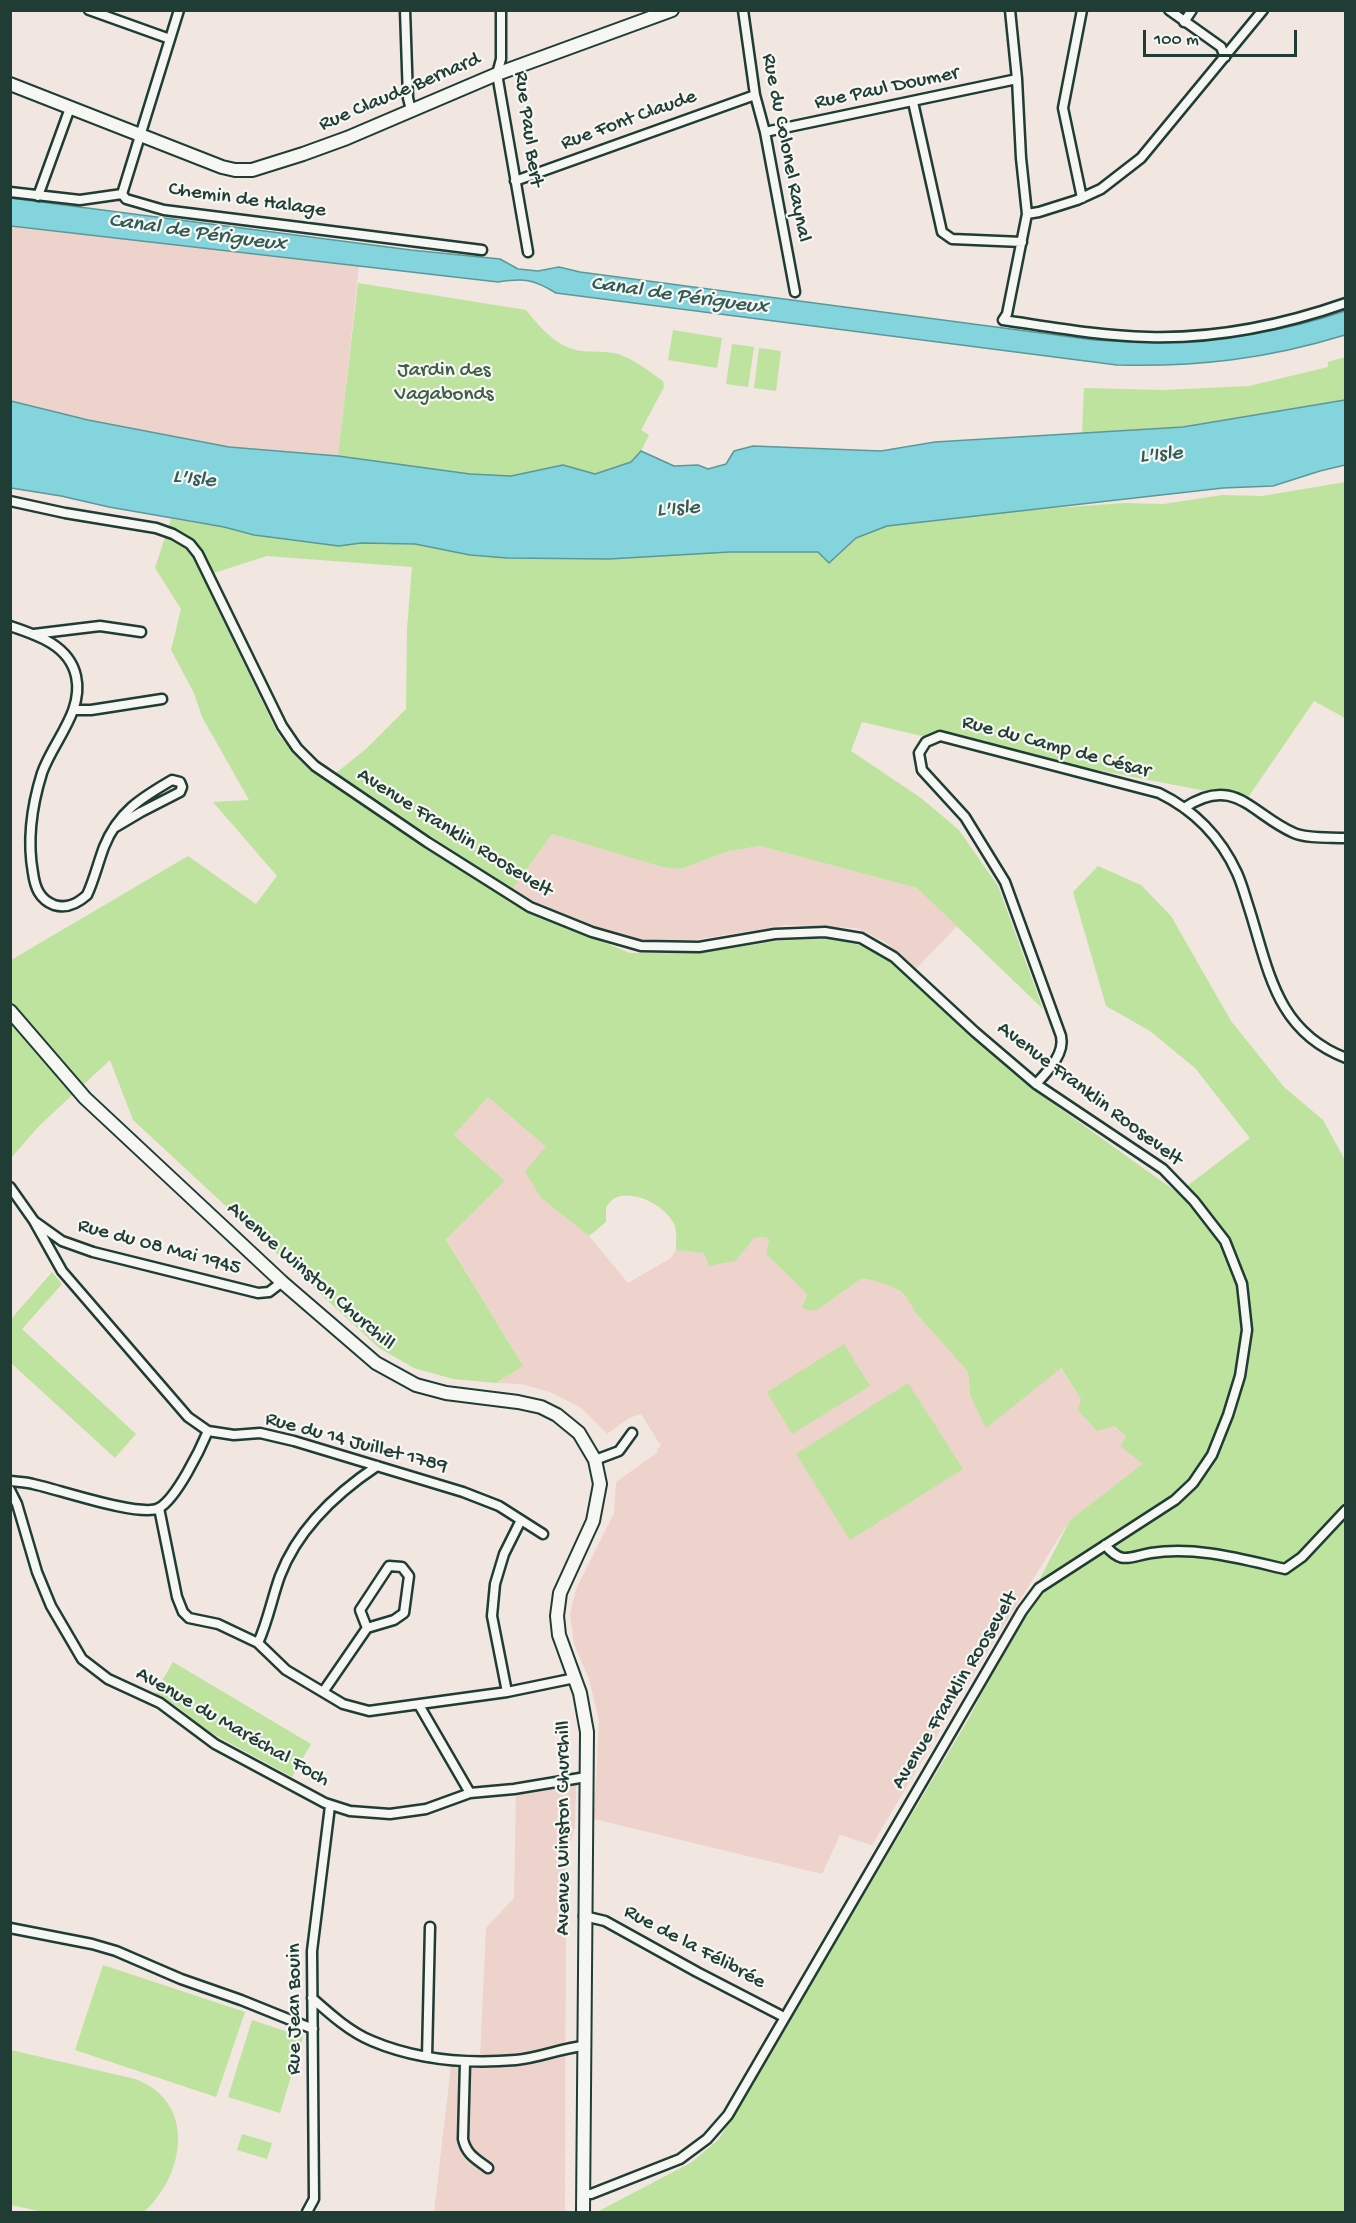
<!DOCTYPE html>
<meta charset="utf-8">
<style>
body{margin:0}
#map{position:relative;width:1356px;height:2223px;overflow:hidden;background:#f2e6e0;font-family:"Gochi Hand",sans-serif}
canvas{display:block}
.frame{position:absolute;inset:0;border:12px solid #1f3d34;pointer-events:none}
.scale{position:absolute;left:1143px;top:30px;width:154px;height:27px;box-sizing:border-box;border:3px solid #1f3d34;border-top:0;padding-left:8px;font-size:18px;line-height:21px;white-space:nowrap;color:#1f3d34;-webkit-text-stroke:4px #f6f6f2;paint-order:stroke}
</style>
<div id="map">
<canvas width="1356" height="2223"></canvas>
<div class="frame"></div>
<div class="scale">100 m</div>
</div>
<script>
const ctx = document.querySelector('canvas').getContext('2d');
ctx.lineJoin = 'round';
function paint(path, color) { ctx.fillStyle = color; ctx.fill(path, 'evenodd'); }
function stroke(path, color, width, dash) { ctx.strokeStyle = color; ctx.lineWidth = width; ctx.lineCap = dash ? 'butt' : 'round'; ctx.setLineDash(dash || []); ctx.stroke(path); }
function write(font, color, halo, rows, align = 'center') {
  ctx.font = font + ' "Gochi Hand",sans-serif'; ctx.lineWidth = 4.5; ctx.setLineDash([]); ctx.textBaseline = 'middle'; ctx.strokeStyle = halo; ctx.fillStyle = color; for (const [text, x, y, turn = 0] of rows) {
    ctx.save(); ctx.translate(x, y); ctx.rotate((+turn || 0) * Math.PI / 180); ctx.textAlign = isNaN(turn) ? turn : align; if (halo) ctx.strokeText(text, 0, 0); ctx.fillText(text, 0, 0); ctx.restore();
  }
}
paint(new Path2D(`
 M11,226L359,266L338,456L229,447L88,420L11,401Z
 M552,834L662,867L680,869L729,851L760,846L917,888L957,926L916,969L885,942L857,928L787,925L694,940L672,942L638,939L583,924L537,905L512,890Z
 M488,1097L546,1147L541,1198L589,1236L628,1283L671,1258L676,1250L705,1253L709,1266L736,1261L754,1238L765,1237L769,1240L766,1254L807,1294L802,1308H820L862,1278L892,1285L911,1302L914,1311L968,1372L970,1395L1060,1368L1081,1399L1126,1437L1120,1446L1144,1464L1070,1520L971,1678L872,1845L840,1835L822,1874L594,1819L599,1721L589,1679L574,1644L570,1614L576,1589L614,1513L616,1482L658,1452L657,1449L661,1446L641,1414L629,1418L607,1434L581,1408L550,1392L521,1384L496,1383L523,1366L446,1238L505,1181L454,1135Z
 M576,1784L575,1827L566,1856L565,2212H434L452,2057H480L486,1928L514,1898L516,1793Z`), '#edd3cb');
paint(new Path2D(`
 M358,283L526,310C540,327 557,348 581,351C593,352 606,351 618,354C635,360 649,371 663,381L664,387L641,430L649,435L641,451L631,462L595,474L563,465L511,477L470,474L338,456Z
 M673,330L722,338L717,368L668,360Z
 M732,344L754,347L748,387L726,384Z
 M759,348L781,351L776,391L754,388Z
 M1345,357V400L1183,427L1082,433L1084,388L1163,390L1249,386L1328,367V362Z
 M1345,482V718L1314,701L1247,799L922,736L862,722L851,751L921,798L959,830L998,886L1043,1009L917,888L760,846L729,851L680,869L662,867L552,834L512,890L336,773L366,749L406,709L407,629L412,567L267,556L214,573L204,580L278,734L305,765L523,909L630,953H700L778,941L825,938L859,945L893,963L982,1046L1030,1087L1178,1193L1250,1138L1195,1068L1150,1031L1106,1006L1073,892L1098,866L1141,885L1171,916L1231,1021L1284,1087L1323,1120L1346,1162L1345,2212H597L692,2162L719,2139L969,1718L1070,1520L1143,1464L1120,1446L1126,1437L1114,1426L1097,1431L1078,1410L1081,1399L1061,1368L986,1428L970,1395L968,1372L914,1311C906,1287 884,1283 862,1278L820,1308L814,1311L802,1308L807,1294L766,1254L769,1240L765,1237L754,1238L736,1261L709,1266L704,1253L676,1250C676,1243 677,1234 675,1226C668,1208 640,1192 621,1196C614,1197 610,1202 606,1207V1222L589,1236L541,1198L525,1171L546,1147L488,1097L454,1135L505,1181L446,1239L523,1366L496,1383L453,1379L414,1368L379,1348L133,1120L110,1060L40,1125L11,1158V960L188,856L256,904L277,876L213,802L249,800L202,717L194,693L171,650L181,609L155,568L171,519L224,527L254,535L339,546L361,543L415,544L470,555L507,558L609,559L730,552H818L829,562L856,538L887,526L1001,512L1124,503L1164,504L1222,495L1262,496Z
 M52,1272L62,1284L22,1329L136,1434L115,1458L11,1363V1319Z
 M844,1344L870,1386L792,1434L767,1392Z
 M908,1383L963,1469L850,1540L796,1454Z
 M173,1662L311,1744L292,1777L206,1730L178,1707L155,1693Z
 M103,1965L245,2012L216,2097L75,2050Z
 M252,2020L303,2037L280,2113L228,2097Z
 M11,2050L135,2079C197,2102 185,2175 144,2212H43L11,2205Z
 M242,2134L272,2143L267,2159L237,2150Z`), '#bde39e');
const water = new Path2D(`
 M10,198L411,250L500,259L518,269L538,271L559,267L580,272L1094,340C1180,346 1263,339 1345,311V335C1267,359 1198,367 1117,365L556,293C533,279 524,278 498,282L11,226Z
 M1345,400V465L1320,471L1273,486L1223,488L887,526L856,538L829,563L818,552H730L609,559L507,558L470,555L415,544L361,543L339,546L254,535L224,527L109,507L61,496L11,488V401L88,420L229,447L338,456L470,474L511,476L563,465L595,474L631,462L641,451L674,466L698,465L708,469L726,464L734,451L753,446L881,451L935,442L1183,427Z`);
paint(water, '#83d4dc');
stroke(water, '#5b9899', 1.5);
const minor = new Path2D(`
 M89,10L170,39
 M405,10L408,98L411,110
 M501,10V59L497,74L528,252
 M743,10L755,95L765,132L795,292
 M1010,10L1017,79L1021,158L1027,214L1007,314L1003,320C1051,327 1100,336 1148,337C1215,339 1283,325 1346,303
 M1082,10L1063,108L1082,198
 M1169,10L1221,47L1225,57
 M1184,22L1192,10
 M913,102L942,232L952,239L1022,242
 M765,132L1017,79
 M515,181L755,95
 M10,192L80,200L122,194L126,199L164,210L482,250
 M122,194L179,10
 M38,196L70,108
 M1027,214L1039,212L1077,200L1101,189L1141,158L1263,10
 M10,501L65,513L156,528L173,534L190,544L198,554L282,726L297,748L315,766L427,842L530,907L592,932L641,946L699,947L775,934L825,932L861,938L894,957L975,1032L1036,1084L1163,1169L1194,1201L1225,1241L1242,1284L1247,1330L1240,1376L1228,1415L1212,1455L1193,1483L1175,1500L1039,1588L1022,1611L728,2115L707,2139L680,2159L591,2194H583
 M10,626C37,635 69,645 76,676C84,712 53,741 42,773C32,805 27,840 33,873C35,887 39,899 54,905C67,909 77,904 87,895C94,880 98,863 104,847C118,812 141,798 172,780L180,782L182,787L180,792L141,812L114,828
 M34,634L100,626L141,632
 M74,710H91L162,699
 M1184,808C1235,774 1252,815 1294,833C1308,839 1330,837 1346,838
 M1036,1084C1048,1071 1065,1054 1061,1036L1005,882L965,817L922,770L919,753L926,742L940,736L1159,793C1194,810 1221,838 1237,873C1242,884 1245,896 1249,908C1269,971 1276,1031 1346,1058
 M10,1187L34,1221L62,1241L93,1252L258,1293L269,1292L282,1282
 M34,1221L62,1271L188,1417L208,1431L234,1435L260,1433L294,1441L463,1492L499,1506L543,1534
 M595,1460L619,1451L632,1433
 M10,1481C18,1482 26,1482 33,1484C57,1489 141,1518 159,1508C176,1499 200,1450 208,1431
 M10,1490L17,1504L37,1572L51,1606L82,1659L108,1679L160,1703L215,1744L325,1803L350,1811L390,1814L426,1809L470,1793L514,1789L586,1777
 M159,1508L177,1597L183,1612L189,1618L218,1624L258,1643L286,1670L343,1704L369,1711L507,1692L575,1678
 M1105,1545C1122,1565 1128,1557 1151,1553C1196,1546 1241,1559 1285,1569L1302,1557L1346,1510
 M389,1566L402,1567L409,1576L404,1613L394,1620L367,1628L360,1610Z
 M258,1643C268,1621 272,1598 280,1576C298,1529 335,1494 377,1466
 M323,1692L367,1628
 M507,1692L492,1616L495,1584L504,1554L521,1520
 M419,1705L470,1793
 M584,1916L605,1921L697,1972L784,2017
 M10,1928L92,1944L116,1951L181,1979L241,2000L313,2029
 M312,1998C330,2014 350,2032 372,2041C417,2060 468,2064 516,2060C539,2058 561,2048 584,2046
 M427,2057L430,1927
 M465,2063L463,2139C466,2154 476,2159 488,2168
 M307,2212L314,2199L312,1951L330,1806`);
const secondary = new Path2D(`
 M10,84L222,167L235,170H252L303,154L347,138L497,74L672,10
 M10,1011L85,1098L282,1282L376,1363L416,1385L446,1393L518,1402L541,1407L557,1415L579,1433L595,1460L600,1484L593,1521L560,1593L557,1616L559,1635L580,1693L587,1732L583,2212`);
stroke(minor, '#1f3d34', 13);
stroke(secondary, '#1f3d34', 16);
stroke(minor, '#f6f6f2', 8);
stroke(secondary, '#f6f6f2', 12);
write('21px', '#1f3d34', '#f6f6f2', [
 ["Rue Paul Doumer",887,89,-12],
 ["Rue Claude Bernard",400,93,-23],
 ["Rue Font Claude",629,121,-20],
 ["Rue Paul Bert",527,129,82],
 ["Rue du Colonel Raynal",785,148,79],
 ["Chemin de Halage",247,201,8],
 ["Rue du Camp de César",1056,748,15],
 ["Avenue Franklin Roosevelt",454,834,32],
 ["Avenue Franklin Roosevelt",1089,1095,37],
 ["Rue du 08 Mai 1945",159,1248,15],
 ["Avenue Winston Churchill",310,1277,41],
 ["Rue du 14 Juillet 1789",356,1444,15],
 ["Avenue Franklin Roosevelt",956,1691,-59],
 ["Avenue du Maréchal Foch",232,1728,30],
 ["Avenue Winston Churchill",565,1828,-90],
 ["Rue de la Félibrée",694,1948,28],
 ["Rue Jean Bouin",296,2009,-90]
]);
write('21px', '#3f5e49', '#f6f6f2', [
 ["Jardin des",444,372],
 ["Vagabonds",444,396]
]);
write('italic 22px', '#335b56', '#f6f6f2', [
 ["Canal de Périgueux",197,234,8],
 ["Canal de Périgueux",679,297,8],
 ["L'Isle",1161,456,-5],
 ["L'Isle",194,480,7],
 ["L'Isle",678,510,-4]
]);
</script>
